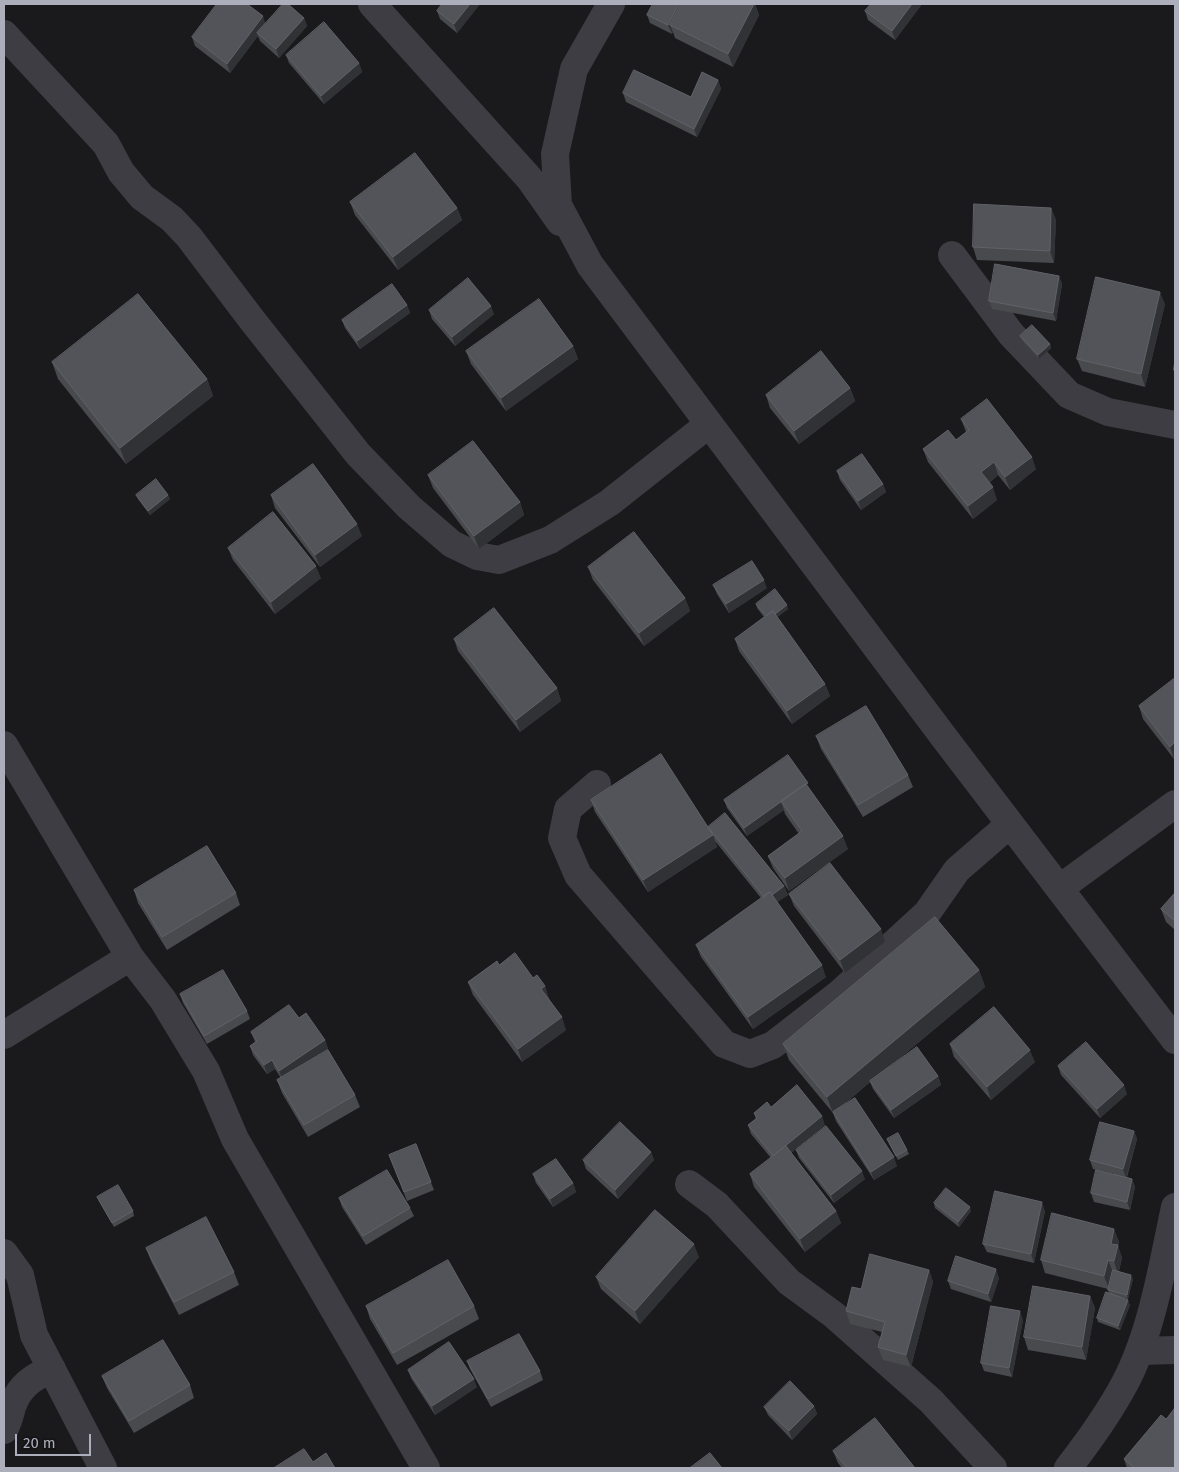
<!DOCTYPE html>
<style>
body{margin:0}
#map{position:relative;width:1179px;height:1472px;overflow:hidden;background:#1a1a1c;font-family:"Fira Sans",sans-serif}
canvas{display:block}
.frame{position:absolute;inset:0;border:5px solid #acaebc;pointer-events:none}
.scale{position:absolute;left:15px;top:1434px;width:76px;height:22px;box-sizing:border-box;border:2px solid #acaebc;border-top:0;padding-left:6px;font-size:15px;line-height:18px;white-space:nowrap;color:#acaebc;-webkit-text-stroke:4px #151517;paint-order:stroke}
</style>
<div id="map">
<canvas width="1179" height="1472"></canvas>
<div class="frame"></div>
<div class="scale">20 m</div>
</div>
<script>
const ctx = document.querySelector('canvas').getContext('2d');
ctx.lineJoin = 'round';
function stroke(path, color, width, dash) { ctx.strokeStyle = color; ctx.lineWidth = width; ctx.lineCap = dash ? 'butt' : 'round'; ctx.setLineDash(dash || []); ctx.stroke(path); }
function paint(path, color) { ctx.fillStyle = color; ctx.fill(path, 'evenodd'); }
stroke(new Path2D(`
 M372,4L529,178L560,222
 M611,4L574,69L555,154L558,205L590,265L943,736L1175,1040
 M4,34L106,144L121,172L142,197L172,219L189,237L252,320L358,454L409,507L452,544L477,556L499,560L550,540L609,503L709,424
 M952,255L1011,334L1069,395L1108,412L1175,425
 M4,745L130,957L163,1000L206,1071L235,1139L426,1468
 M597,784L568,809L562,838L578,875L724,1044L750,1054L773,1045L840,993L927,913L957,870L1010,824
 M1060,888L1175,804
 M4,1035L130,957
 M689,1184L717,1205L789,1282L834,1315L931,1401L993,1468
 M4,1253L20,1275L34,1335L103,1468
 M1139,1351L1175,1350
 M4,1430C8,1423 10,1415 12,1407C19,1386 33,1377 52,1369
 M1068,1468C1089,1441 1109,1413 1125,1383C1152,1332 1163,1263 1175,1207`), '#3d3d43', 28);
paint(new Path2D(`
 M480,4L457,33L440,19L437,11Z
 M653,4H755L759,15L733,67L675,38L673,32L672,34L650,23L647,15Z
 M922,4L895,40L868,20L865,11Z
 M304,18L307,26L279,58L260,41L258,36L230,73L195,46L192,37L266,23Z
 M286,55L359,63L362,72L324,104L289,63Z
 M718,80L721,89L697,137L626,102L623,93L691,97Z
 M350,202L457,208L462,220L398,270L355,215Z
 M1051,208L1056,220L1054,263L977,260L973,247Z
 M1059,276L1062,284L1056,321L992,309L989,301Z
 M1165,304L1145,387L1082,371L1077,359Z
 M407,305L410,313L360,349L345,328L342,320Z
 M429,310L494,314L455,346L432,319Z
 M1020,336L1050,344L1051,348L1039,359L1022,340Z
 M573,346L578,359L506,411L471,364L466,351Z
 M52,362L207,379L213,396L126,464L58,379Z
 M850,388L855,401L799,444L770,408L766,395Z
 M961,419L1036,469L1010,490L998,475L989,483L997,500L973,519L928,462L923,449L956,440L966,432Z
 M837,471L883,484L886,492L861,510L840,480Z
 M428,475L520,502L524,515L479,549L433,488Z
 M136,495H168L170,499L150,515L138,499Z
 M271,495L362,536L320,567L275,508Z
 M228,548L321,578L275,614L233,560Z
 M588,567L685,598L690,611L644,646L593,580Z
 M713,585L767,588L729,613L717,594Z
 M756,604L788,609L777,617L825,684L830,696L792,724L739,651L735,639L764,617L757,608Z
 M454,639L557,688L561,701L520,732L458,651Z
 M1175,678V758L1174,759L1143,719L1139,706Z
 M816,736L908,775L913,787L863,817L821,749Z
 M811,791L848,849L789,891L773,868L768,856L799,834L785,814L784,810L747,836L727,808L724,800Z
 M591,800L708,827L784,886L788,895L777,902L826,977L753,1029L701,957L696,945L761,898L715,841L717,847L648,892L595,812Z
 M134,890L236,893L240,905L167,950L138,903Z
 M1175,893V930L1166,922L1161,909Z
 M789,894L885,942L845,973L794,906Z
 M499,965L533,978L545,986L549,999L566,1030L522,1062L473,995L468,982Z
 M979,970L985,987L889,1067L938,1076L941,1085L894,1118L873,1089L870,1082L841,1107L897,1166L874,1180L836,1121L833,1113L789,1060L783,1044Z
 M180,994L247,1011L250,1019L207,1044L183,1003Z
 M299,1018L325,1040L328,1049L309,1062L355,1095L360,1107L308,1137L282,1093L277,1080L281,1078L275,1069L267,1074L253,1055L250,1046L255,1042L251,1032Z
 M950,1044L1035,1062L991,1100L954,1057Z
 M1058,1066L1127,1094L1100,1118L1061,1075Z
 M771,1107L825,1125L791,1153L836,1211L841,1223L805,1252L754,1187L750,1174L771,1158L751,1134L748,1125L756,1119L754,1113Z
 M1134,1131L1137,1139L1127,1177L1132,1179L1135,1187L1130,1210L1094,1202L1091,1193L1114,1174L1093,1169L1090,1160Z
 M887,1139L907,1150L909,1154L898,1160Z
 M416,1144L434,1190L407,1201L389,1155Z
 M796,1150L865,1179L834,1203L799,1158Z
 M651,1152L654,1160L618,1199L586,1169L583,1160Z
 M533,1174L573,1183L576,1192L553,1207L536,1183Z
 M97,1197L133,1211L134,1216L114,1227L99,1201Z
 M339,1198L410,1208L414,1216L366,1245L342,1207Z
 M934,1203L971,1211L959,1227L935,1208Z
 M1045,1211L1034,1263L987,1252L983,1244Z
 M1119,1241L1118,1246L1122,1258L1119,1271L1133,1279L1128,1299L1119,1297L1130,1305L1120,1330L1098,1322L1097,1318L1109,1293L1108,1289L1045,1273L1041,1260Z
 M146,1248L234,1272L239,1285L179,1315L151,1261Z
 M699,1257L640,1324L601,1289L596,1277Z
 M929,1270L933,1282L911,1367L883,1360L878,1347L882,1332L850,1324L846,1311L861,1289Z
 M999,1278L991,1302L951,1289L948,1281Z
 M1090,1296L1095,1308L1086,1360L1028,1350L1024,1337Z
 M366,1306H474L479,1319L397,1365L370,1319Z
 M1023,1320L1012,1377L984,1371L981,1363Z
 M467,1361L540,1371L543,1380L491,1407L470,1369Z
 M408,1370L477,1387L435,1415L411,1378Z
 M102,1376L190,1385L194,1398L134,1433L107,1388Z
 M814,1406L817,1414L792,1440L768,1415L764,1407Z
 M1166,1419L1175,1468H1127L1124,1459Z
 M833,1451L915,1468H842L838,1463Z`), '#484a4e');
paint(new Path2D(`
 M470,4H480L457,33L454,24Z
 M679,4H686L670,25L673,32L672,34L668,25Z
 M754,4H755L759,15L733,67L728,54Z
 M912,4H922L895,40L892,31Z
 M263,16L266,25L257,33L258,36L230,73L227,64Z
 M304,18L307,26L279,58L276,49Z
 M359,63L362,72L324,104L321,96Z
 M718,80L721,89L697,137L694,129Z
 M457,208L462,220L398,270L393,257Z
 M1051,208L1056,220L1054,263L1050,251Z
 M1059,276L1062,284L1056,321L1053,313Z
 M1160,292L1165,304L1145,387L1141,374Z
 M407,305L410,313L360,349L357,341Z
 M491,306L494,314L455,346L452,337Z
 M1050,344L1051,348L1039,359L1038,355Z
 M573,346L578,359L506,411L501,398Z
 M207,379L213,396L126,464L120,448Z
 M850,388L855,401L799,444L794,431Z
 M1032,457L1036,469L1010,490L1005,477Z
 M994,462L998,475L986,485L981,472Z
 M883,484L886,492L861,510L858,501Z
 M993,487L997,500L973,519L968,506Z
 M168,495L170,499L150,515L148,511Z
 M520,502L524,515L479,549L474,536Z
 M357,524L362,536L320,567L315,555Z
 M316,566L321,578L275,614L271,602Z
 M764,580L767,588L729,613L726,604Z
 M685,598L690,611L644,646L639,633Z
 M787,605L788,609L770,623L768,619Z
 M825,684L830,696L792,724L787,711Z
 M557,688L561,701L520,732L516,720Z
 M1175,742V758L1174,759L1170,747Z
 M781,802L784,810L747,836L744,828Z
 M713,835L717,847L648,892L643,880Z
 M843,836L848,849L789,891L785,878Z
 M784,886L788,895L769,908L766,900Z
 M881,929L885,942L845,973L840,960Z
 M822,965L826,977L753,1029L748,1017Z
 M979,970L985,987L833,1113L827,1097Z
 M545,986L549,999L546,1001L541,989Z
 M562,1017L566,1030L522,1062L518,1049Z
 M325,1040L328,1049L283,1080L279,1071Z
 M1030,1050L1035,1062L991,1100L987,1087Z
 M272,1060L275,1069L267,1074L264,1065Z
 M938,1076L941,1085L894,1118L891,1110Z
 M1124,1085L1127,1094L1100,1118L1097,1109Z
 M822,1116L825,1125L776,1165L773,1156Z
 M1134,1131L1137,1139L1126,1178L1123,1169Z
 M651,1152L654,1160L618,1199L615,1190Z
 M894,1157L897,1166L874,1180L871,1172Z
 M862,1171L865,1179L834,1203L831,1195Z
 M1132,1179L1135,1187L1130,1210L1127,1202Z
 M573,1183L576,1192L553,1207L550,1199Z
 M1042,1202L1045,1211L1034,1263L1031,1254Z
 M970,1207L971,1211L959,1227L958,1222Z
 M836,1211L841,1223L805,1252L800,1239Z
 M1114,1229L1119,1241L1118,1246L1122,1258L1118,1274L1114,1261L1111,1244Z
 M694,1244L699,1257L640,1324L635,1311Z
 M1108,1260L1113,1272L1109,1289L1104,1276Z
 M996,1269L999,1278L991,1302L988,1294Z
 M929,1270L933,1282L911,1367L906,1355Z
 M1131,1275L1133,1279L1128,1299L1127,1295Z
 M1090,1296L1095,1308L1086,1360L1082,1347Z
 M1128,1300L1130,1305L1120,1330L1118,1326Z
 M1020,1311L1023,1320L1012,1377L1009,1368Z
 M474,1379L477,1387L435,1415L432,1406Z
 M814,1406L817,1414L792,1440L789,1431Z`), '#313235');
const building = new Path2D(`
 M217,4H247L263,16L227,64L192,37Z
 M283,4H288L304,18L276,49L257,33Z
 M442,4H470L454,24L437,11Z
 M653,4H679L668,25L647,15Z
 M681,4H754L728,54L670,25Z
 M871,4H912L892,31L865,11Z
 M324,22L359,63L321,96L286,55Z
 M634,70L691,97L702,72L718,80L694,129L623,93Z
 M415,153L457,208L393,257L350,202Z
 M974,204L1051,208L1050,251L973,247Z
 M995,264L1059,276L1053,313L989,301Z
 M1096,277L1160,292L1141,374L1077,359Z
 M468,278L491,306L452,337L429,310Z
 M392,284L407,305L357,341L342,320Z
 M138,294L207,379L120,448L52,362Z
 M539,299L573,346L501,398L466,351Z
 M1032,325L1050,344L1038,355L1020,336Z
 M821,351L850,388L794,431L766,395Z
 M1175,360V370H1174Z
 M987,399L1032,457L1005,477L994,462L981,472L993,487L968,506L923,449L948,430L956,440L969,430L961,419Z
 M473,441L520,502L474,536L428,475Z
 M862,454L883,484L858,501L837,471Z
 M313,464L357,524L315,555L271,495Z
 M156,479L168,495L148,511L136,495Z
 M273,512L316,566L271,602L228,548Z
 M634,532L685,598L639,633L588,567Z
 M752,561L764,580L726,604L713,585Z
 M775,589L787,605L775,614L773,611L766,616L756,604Z
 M494,608L557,688L516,720L454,639Z
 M773,611L825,684L787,711L735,639Z
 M1175,678V742L1170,747L1139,706Z
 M866,706L908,775L858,805L816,736Z
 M661,754L713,835L643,880L591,800Z
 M788,755L808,783L806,784L744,828L724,800Z
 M806,784L843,836L785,878L768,856L802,831L781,801Z
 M725,813L784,886L772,895L770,892L764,897L708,827Z
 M207,846L236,893L162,937L134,890Z
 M830,863L881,929L840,960L789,894Z
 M770,892L822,965L748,1017L696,945Z
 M1175,893V921L1161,909Z
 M935,917L979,970L827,1097L783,1044Z
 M515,953L533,978L537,975L545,986L541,989L562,1017L518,1049L468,982L497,961L499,965Z
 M223,970L247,1011L204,1036L180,994Z
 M289,1005L299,1018L306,1013L325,1040L279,1071L272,1060L264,1065L250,1046L257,1041L251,1032Z
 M994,1007L1030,1050L987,1087L950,1044Z
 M1086,1042L1124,1085L1097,1109L1058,1066Z
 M917,1047L938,1076L891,1110L870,1081Z
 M328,1050L355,1095L304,1125L277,1080Z
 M797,1085L822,1116L773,1156L748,1125L757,1118L754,1113L767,1102L771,1107Z
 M855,1098L894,1157L871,1172L833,1112Z
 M620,1122L651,1152L615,1190L583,1160Z
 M1100,1122L1134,1131L1123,1169L1090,1160Z
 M826,1126L862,1171L831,1195L796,1150Z
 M898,1133L907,1150L896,1156L887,1139Z
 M416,1144L431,1182L404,1192L389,1155Z
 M786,1146L836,1211L800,1239L750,1174Z
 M556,1159L573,1183L550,1199L533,1174Z
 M387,1170L410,1208L363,1236L339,1198Z
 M1096,1170L1132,1179L1127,1202L1091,1193Z
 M118,1185L133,1211L112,1223L97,1197Z
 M946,1188L970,1207L958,1222L934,1203Z
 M995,1191L1042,1202L1031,1254L983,1244Z
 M655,1210L694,1244L635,1311L596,1277Z
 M1052,1213L1114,1229L1111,1244L1118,1245L1114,1261L1108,1260L1104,1276L1041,1260Z
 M206,1217L234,1272L174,1302L146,1248Z
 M870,1254L929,1270L906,1355L878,1347L885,1322L846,1311L852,1287L861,1289Z
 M956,1256L996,1269L988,1294L948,1281Z
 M448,1260L474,1306L393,1353L366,1306Z
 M1113,1270L1131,1275L1127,1295L1108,1290Z
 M1033,1286L1090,1296L1082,1347L1024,1337Z
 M1106,1292L1128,1300L1118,1326L1097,1318Z
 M991,1306L1020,1311L1009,1368L981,1363Z
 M519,1334L540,1371L488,1399L467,1361Z
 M163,1340L190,1385L129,1421L102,1376Z
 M449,1342L474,1379L432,1406L408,1370Z
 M790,1381L814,1406L789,1431L764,1407Z
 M1175,1408V1468H1134L1124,1459L1161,1415L1166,1419Z
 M875,1418L915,1468H847L833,1451Z
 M304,1449L313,1462L326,1453L335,1468H274Z
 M710,1453L722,1468H690Z`);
paint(building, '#53545a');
stroke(building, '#616269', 1);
</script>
